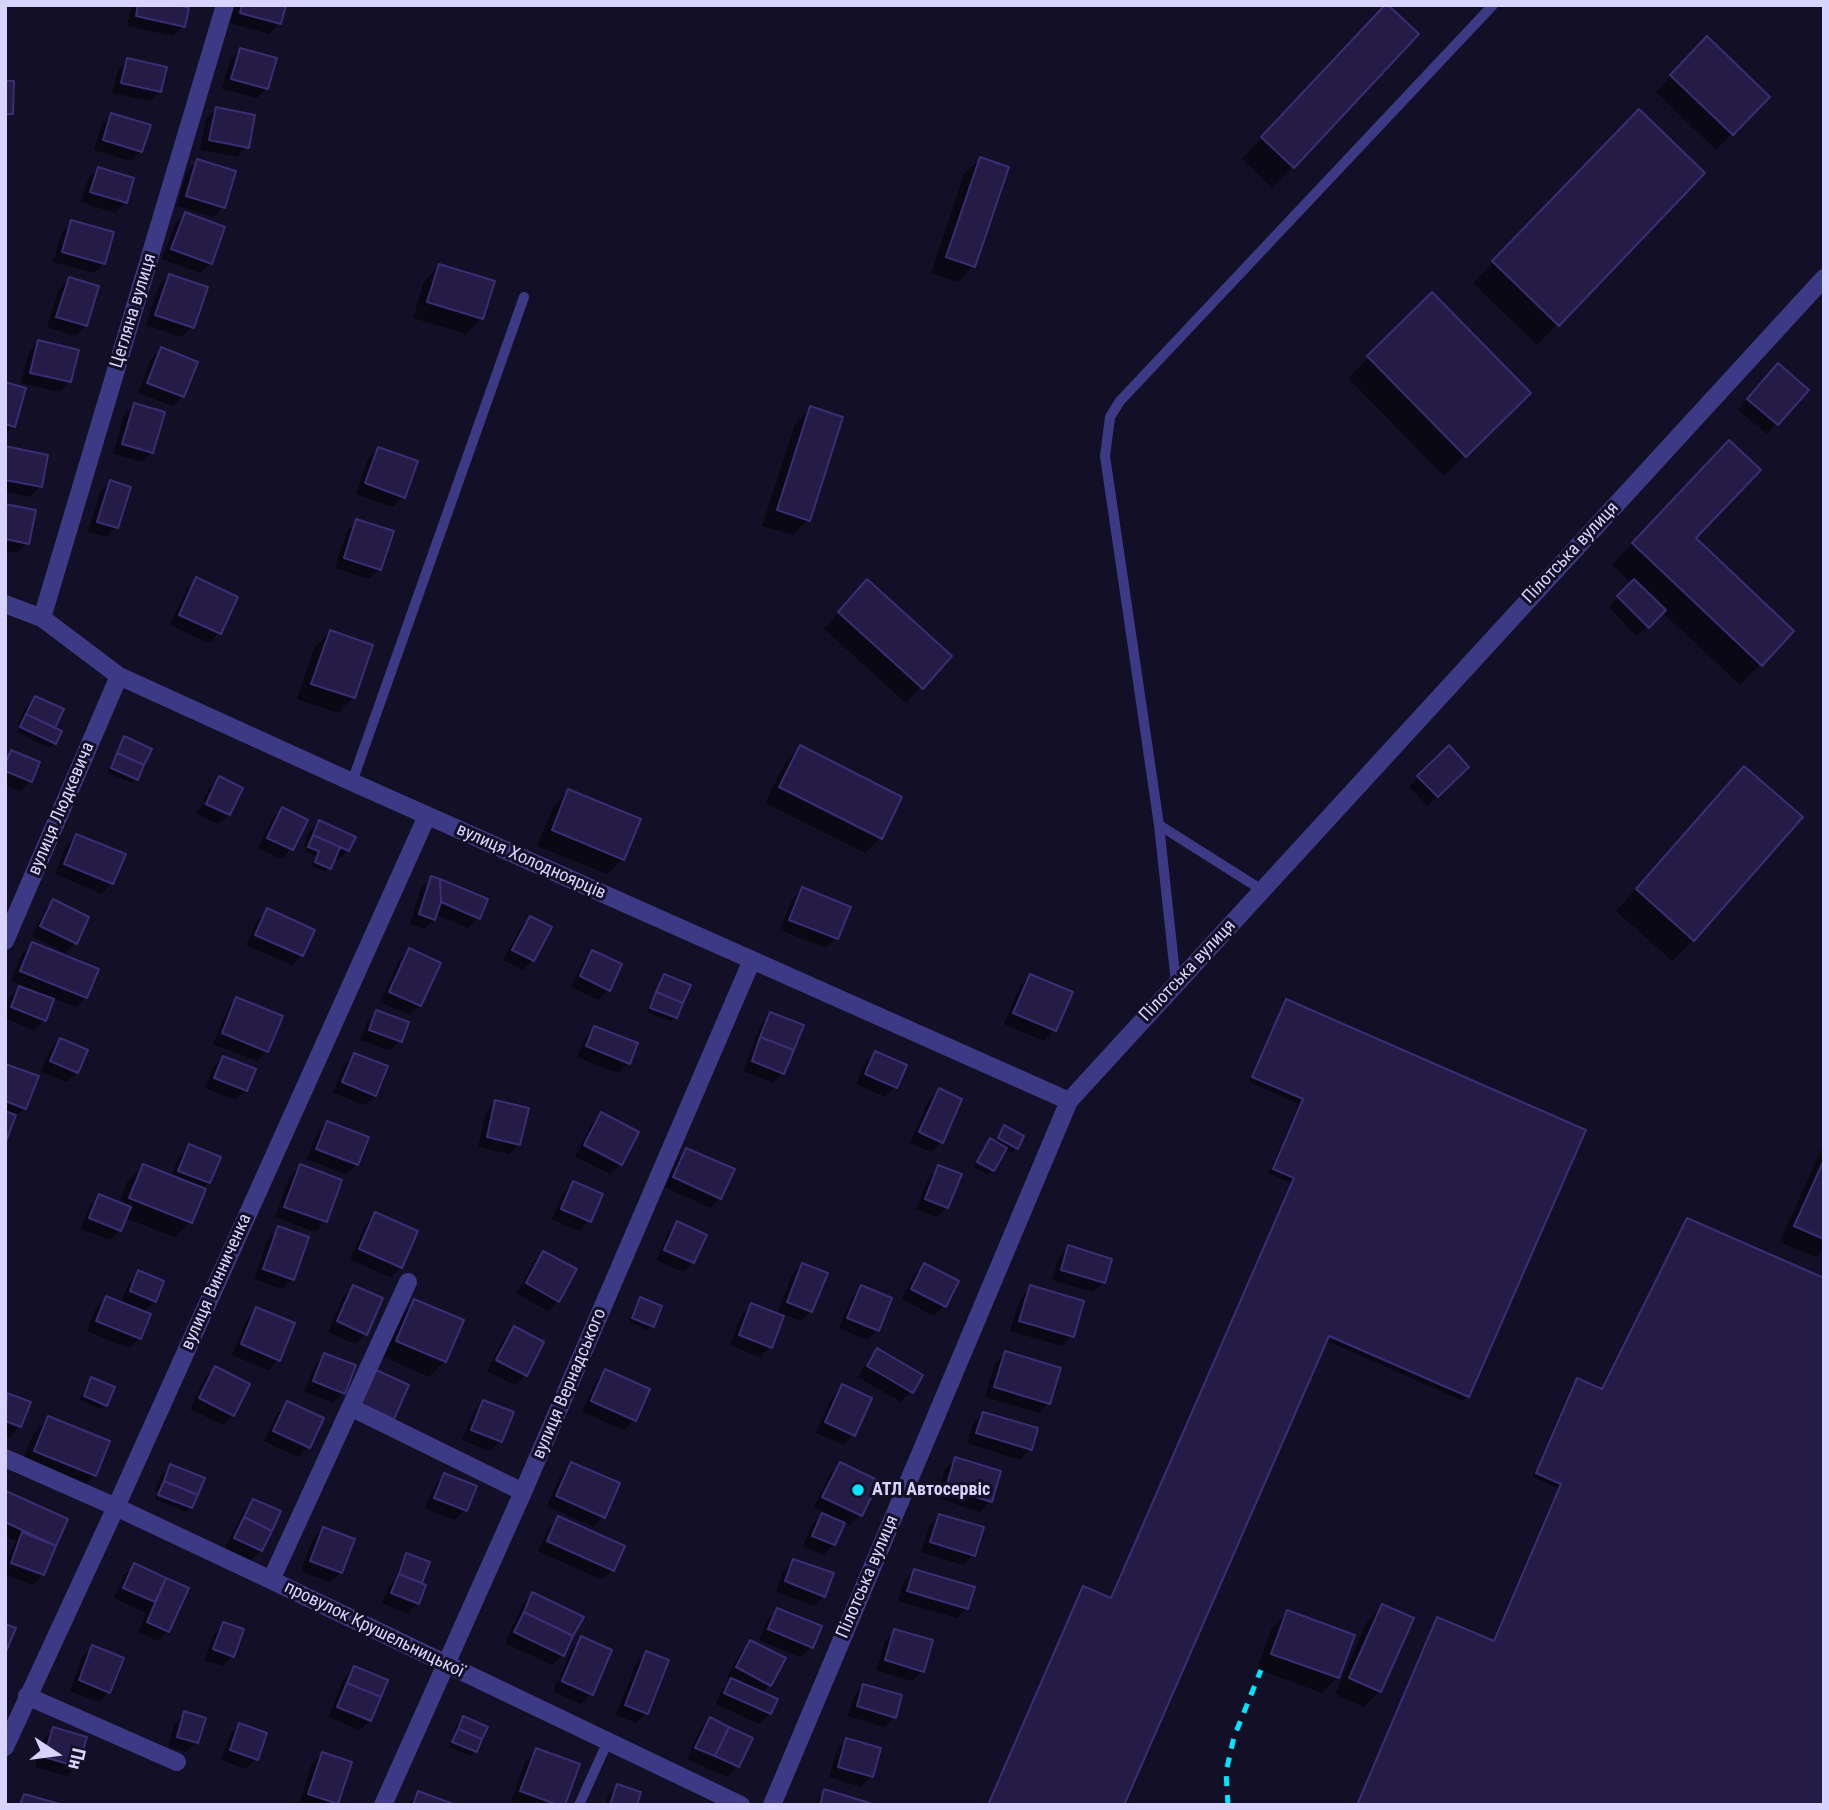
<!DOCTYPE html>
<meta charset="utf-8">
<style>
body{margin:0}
#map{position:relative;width:1829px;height:1810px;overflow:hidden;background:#130f26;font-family:"Roboto Condensed",sans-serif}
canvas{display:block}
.frame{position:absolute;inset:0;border:7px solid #d9d4ff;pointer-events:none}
.north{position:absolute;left:21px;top:1719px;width:70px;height:70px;-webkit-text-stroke:5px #130f26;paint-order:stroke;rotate:103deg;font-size:19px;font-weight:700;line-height:28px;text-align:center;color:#d9d4ff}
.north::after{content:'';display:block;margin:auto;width:24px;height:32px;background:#d9d4ff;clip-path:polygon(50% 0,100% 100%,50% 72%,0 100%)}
</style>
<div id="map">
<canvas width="1829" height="1810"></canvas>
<div class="frame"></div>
<div class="north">Пн</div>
</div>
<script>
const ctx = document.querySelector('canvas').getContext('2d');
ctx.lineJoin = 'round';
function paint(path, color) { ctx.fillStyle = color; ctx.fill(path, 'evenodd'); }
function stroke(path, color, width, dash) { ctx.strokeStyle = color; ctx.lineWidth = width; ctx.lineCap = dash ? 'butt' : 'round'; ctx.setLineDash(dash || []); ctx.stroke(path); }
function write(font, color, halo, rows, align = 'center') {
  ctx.font = font + ' "Roboto Condensed",sans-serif'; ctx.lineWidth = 6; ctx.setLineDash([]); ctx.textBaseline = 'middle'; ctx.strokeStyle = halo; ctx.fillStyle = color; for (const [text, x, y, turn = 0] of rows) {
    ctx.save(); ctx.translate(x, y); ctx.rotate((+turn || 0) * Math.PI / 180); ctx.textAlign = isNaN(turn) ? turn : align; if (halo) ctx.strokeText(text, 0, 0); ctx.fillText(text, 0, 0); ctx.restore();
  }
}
paint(new Path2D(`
 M134,5H170L183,26L173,36L127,26L131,9Z
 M235,5H284L279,23L269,34L230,23Z
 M1366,27L1293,167L1272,188L1242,159Z
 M1707,39L1768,97L1716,150L1656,92Z
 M240,50L267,88L257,98L222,89L230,60Z
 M128,59L160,91L150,101L112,93L118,70Z
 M216,109L247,147L237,157L200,150L206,119Z
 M111,115L141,151L131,161L94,150L101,126Z
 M1618,132L1558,324L1537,345L1473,283Z
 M980,159L973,266L958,282L931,273L964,174Z
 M197,161L223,207L213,217L177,206L187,171Z
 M98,169L125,202L115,213L81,202L88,179Z
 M185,214L210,263L200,273L162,259L175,224Z
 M72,222L104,263L94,273L53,262L62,232Z
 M439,266L482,318L466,334L413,318L424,281Z
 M169,276L192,327L182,337L146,325L159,286Z
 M69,279L97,287L85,326L75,336L47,327L59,289Z
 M1432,295L1528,393L1444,476L1348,378Z
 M39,342L76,351L69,382L59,392L21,383L29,352Z
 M161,349L183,396L173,406L138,393L151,359Z
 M1768,375L1806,390L1767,434L1738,410Z
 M5,384L13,426L5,434Z
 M134,405L152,452L142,462L113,454L124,415Z
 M811,408L808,520L793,535L762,526L795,424Z
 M5,448L40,486L30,497L5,492Z
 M378,449L403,497L393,507L356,494L368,459Z
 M1708,463L1694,538L1760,664L1740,685L1662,612L1637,637L1609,607L1632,583L1612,565Z
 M110,482L116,527L106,537L88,532L100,492Z
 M5,505L27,543L17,553L5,551Z
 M357,521L379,569L369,579L335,568L347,531Z
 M196,579L219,633L209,643L170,625L186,590Z
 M852,597L949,656L906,703L824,629Z
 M330,632L353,697L338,713L297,699L314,648Z
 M36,698L54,727L60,732L50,748L17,732L20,726L18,724L25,708Z
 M124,738L137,779L132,783L108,773L120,743Z
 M800,747L880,838L865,853L765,803L785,763Z
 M1448,748L1467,767L1427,806L1409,787Z
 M11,752L30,781L20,791L5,785V758Z
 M1744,768L1693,940L1672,961L1616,911Z
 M220,778L241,788L227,816V812L203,801L209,788Z
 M569,791L623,859L607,874L537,846L553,807Z
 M202,804L227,816L218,824L197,814Z
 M282,809L291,849L281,859L258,848L272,819Z
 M319,822L348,850L338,860L334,858L325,872L311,866L316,856L305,851L307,847L304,846L309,832Z
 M77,836L112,883L102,894L55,874L66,846Z
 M431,878L479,918L468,928L435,914L434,919L424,929L410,924L421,888Z
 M802,889L836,938L826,948L780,930L792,900Z
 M54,901L75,943L65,953L32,936L44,911Z
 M267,910L302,955L292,965L246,945L257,921Z
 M530,918L533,960L523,970L503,960L520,928Z
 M32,944L86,997L76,1007L52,998L44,1020L34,1030L5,1018V1008L9,998L22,985L11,981L22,954Z
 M409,950L420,1005L410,1015L380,1002L399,960Z
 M593,952L608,990L598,1000L571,987L583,962Z
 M664,976L675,1017L671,1022L647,1012L660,980Z
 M1030,976L1070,993L1055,1030L1044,1041L1004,1024L1020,986Z
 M237,1000L267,1051L257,1061L213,1044L227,1010Z
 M1287,1002L1468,1396L1463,1401L1325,1340L1122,1805L1083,1591H1081L1084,1588L1110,1599L1291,1183L1269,1173L1299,1104L1249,1082L1282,1006Z
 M377,1012L400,1041L390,1051L360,1040L367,1022Z
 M771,1014L783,1073L773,1083L743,1071L761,1024Z
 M595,1028L628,1063L618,1073L577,1057L585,1038Z
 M60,1040L77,1072L67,1082L41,1071L50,1050Z
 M875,1053L895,1087L885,1097L856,1084L865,1063Z
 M354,1055L375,1095L365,1105L333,1093L344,1065Z
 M223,1058L246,1090L235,1100L205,1088L213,1068Z
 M5,1065L25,1108L15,1118L5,1139Z
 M939,1090L941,1142L931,1152L910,1143L929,1100Z
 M496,1102L519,1144L509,1154L478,1147L486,1113Z
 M601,1115L620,1164L610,1174L575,1156L591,1125Z
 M327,1123L357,1164L346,1174L307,1159L317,1133Z
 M1005,1128L1022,1137L1016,1148L1012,1153L1004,1149L988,1175L974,1167L986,1145L990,1141L994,1143Z
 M1824,1143V1249L1816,1257L1780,1242Z
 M189,1146L209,1182L202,1189L191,1222L175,1237L125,1218L120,1230L110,1240L81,1229L89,1207L99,1197L119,1204L127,1182L143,1166L171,1177L179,1156Z
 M687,1150L720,1198L710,1208L665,1187L677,1160Z
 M300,1166L340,1181L325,1221L315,1232L275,1217L290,1176Z
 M939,1167L947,1207L937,1217L916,1209L929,1177Z
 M573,1183L589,1221L579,1231L552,1219L563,1193Z
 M375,1215L401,1267L391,1277L350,1260L365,1225Z
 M1688,1220L1824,1805H1356L1433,1623L1438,1619L1492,1642L1558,1488L1533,1477L1572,1385L1577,1380L1601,1390L1683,1224Z
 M678,1223L693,1262L683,1272L656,1260L668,1233Z
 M279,1228L292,1279L282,1289L254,1279L268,1239Z
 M1069,1247L1104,1282L1093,1292L1052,1280L1059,1257Z
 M543,1253L558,1301L548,1311L517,1294L533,1263Z
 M802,1265L811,1311L801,1321L783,1314L770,1347L760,1357L730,1345L741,1316L751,1305L777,1315L792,1275Z
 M924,1265L944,1306L934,1316L902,1299L914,1275Z
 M139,1272L155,1301L143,1313L140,1338L129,1348L87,1331L96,1308L106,1298L120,1304L129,1283Z
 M353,1287L365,1334L355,1344L328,1332L343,1297Z
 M862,1287L877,1330L867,1340L839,1328L852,1297Z
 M1031,1287L1072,1336L1062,1346L1010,1331L1021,1297Z
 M641,1299L653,1326L648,1330L629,1322L636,1304Z
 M415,1301L445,1361L429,1377L382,1356L399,1317Z
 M257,1309L278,1360L268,1370L232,1355L247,1319Z
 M514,1328L525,1375L515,1385L487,1371L504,1338Z
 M878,1350L911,1391L901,1402L858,1377L868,1360Z
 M1005,1353L1049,1403L1039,1413L985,1397L995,1363Z
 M325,1355L343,1393L333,1403L304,1391L315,1365Z
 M215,1368L233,1415L223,1425L190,1409L205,1378Z
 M606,1371L648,1390L634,1420L624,1430L582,1412L596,1381Z
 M91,1379L106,1405L101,1409L80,1400L87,1384Z
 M843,1386L853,1435L843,1445L816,1433L832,1397Z
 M8,1395L20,1426L10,1437L5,1435V1397Z
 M484,1402L500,1441L490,1451L462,1440L474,1412Z
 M288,1403L322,1419L308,1447L298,1457L264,1441L278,1413Z
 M983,1413L1030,1449L1020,1460L967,1443L973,1424Z
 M49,1418L95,1475L79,1491L20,1467L33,1434Z
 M956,1459L990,1501L980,1512L937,1498L945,1469Z
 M572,1464L603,1517L593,1527L547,1506L561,1474Z
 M840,1464L860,1515L850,1525L844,1522L834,1544L824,1555L803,1546L812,1525L825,1513L814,1507L830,1474Z
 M171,1466L191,1507L186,1512L155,1499L158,1492L155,1491L160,1477Z
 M445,1475L465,1510L455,1520L425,1508L435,1485Z
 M6,1493L66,1520L43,1574L33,1585L5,1574V1565L16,1541L5,1537Z
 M254,1501L261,1550L251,1560L225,1548L244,1511Z
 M939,1516L973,1555L963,1565L921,1552L929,1526Z
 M558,1519L613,1570L602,1580L538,1551L548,1529Z
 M323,1529L341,1572L330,1582L301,1571L313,1539Z
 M407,1555L421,1582L418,1603L408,1613L382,1603L389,1586L395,1581L402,1560Z
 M793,1561L824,1596L814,1606L776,1591L783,1571Z
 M135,1565L186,1589L168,1631L158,1641L138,1632L146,1613L114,1598L124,1575Z
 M915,1571L967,1608L957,1618L898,1601L904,1581Z
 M533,1594L562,1655L552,1665L505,1643L523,1604Z
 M1382,1606L1380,1691L1364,1707L1335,1694L1367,1622Z
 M777,1610L819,1627L811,1647L801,1657L759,1640L767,1620Z
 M1288,1612L1338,1677L1322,1693L1257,1669L1272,1628Z
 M224,1624L233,1656L223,1666L204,1660L214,1634Z
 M895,1631L922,1671L912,1681L876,1670L885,1641Z
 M582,1638L591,1694L581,1704L553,1691L557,1681L589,1695V1691L559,1678L572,1649Z
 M751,1642L770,1684L761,1694L775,1700L770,1713L759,1724L716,1704L721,1691L732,1680L727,1677L741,1652Z
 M93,1647L109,1692L99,1702L70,1691L82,1658Z
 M646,1653V1713L636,1723L616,1715L636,1663Z
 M355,1668L370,1720L360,1730L328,1717L344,1678Z
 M864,1686L894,1717L884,1727L848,1716L854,1696Z
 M185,1713L197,1742L186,1752L168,1747L175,1723Z
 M463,1718L485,1728L475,1751L471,1756L449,1747L458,1722Z
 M710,1719L750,1739L737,1766L727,1777L687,1759L700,1729Z
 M240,1725L256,1759L246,1769L221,1760L230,1735Z
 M53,1729L77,1766L67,1776L35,1767L43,1739Z
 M847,1740L879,1749L871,1777L861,1787L829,1777L837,1750Z
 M536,1750L563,1805H521L511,1801L526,1760Z
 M322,1754L336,1803L299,1804L312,1764Z
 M618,1786L635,1805H605L608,1796Z
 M825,1791L871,1805H814Z
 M419,1793L451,1805H408Z`), '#0007');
const building = new Path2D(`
 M138,5H178L189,8L185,27L136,16Z
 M242,5H286L281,24L240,13Z
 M1385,5H1388L1419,34L1294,168L1261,137Z
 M1707,36L1770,97L1733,135L1670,75Z
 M240,48L277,58L268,89L231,79Z
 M127,58L167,67L161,92L121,83Z
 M5,81H14L13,114H5Z
 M216,107L255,115L249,148L209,140Z
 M1639,109L1705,173L1559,326L1492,261Z
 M111,113L151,125L142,152L103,140Z
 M980,157L1009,167L975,267L946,257Z
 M197,159L236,171L225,208L186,196Z
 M98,167L134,178L127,203L90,192Z
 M185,212L225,227L212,264L171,249Z
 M71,220L114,232L105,264L62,252Z
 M439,264L495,281L483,319L427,302Z
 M169,274L208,287L194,328L155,315Z
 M69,277L99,286L87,326L56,317Z
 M1432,292L1531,393L1466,457L1367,356Z
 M38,340L79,350L71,382L30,373Z
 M161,347L198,362L184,397L147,383Z
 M1778,363L1809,390L1778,425L1747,399Z
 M5,382L26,388L15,427L5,424Z
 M134,403L165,412L153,453L122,444Z
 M810,406L843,417L810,521L777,510Z
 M1729,440L1761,470L1696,538L1794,631L1762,666L1632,543Z
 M5,446L48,455L42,487L5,480Z
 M378,447L418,461L405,498L365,483Z
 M110,480L131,487L118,528L97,522Z
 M5,504L36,510L29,544L5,539Z
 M356,519L394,531L381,570L344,558Z
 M196,577L238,597L221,634L179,615Z
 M867,579L952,656L923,689L838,612Z
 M1634,579L1666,610L1649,628L1617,596Z
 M330,630L373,645L355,698L311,684Z
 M35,696L64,709L55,728L26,714Z
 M26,714L62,731L56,744L20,727Z
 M124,736L152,749L144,765L117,753Z
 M800,745L902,797L882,839L779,787Z
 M1449,745L1469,767L1438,797L1417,776Z
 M11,750L40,762L32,782L5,771V764Z
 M117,753L144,765L138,780L111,768Z
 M1744,766L1803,817L1694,941L1636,889Z
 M219,776L243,788L230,815L206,804Z
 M568,789L641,819L624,860L552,830Z
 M282,807L308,820L293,850L267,838Z
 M319,820L356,837L349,851L313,835Z
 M76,834L126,854L113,884L64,864Z
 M313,835L340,847L331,869L315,862L319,851L308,847Z
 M431,876L440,879L441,902L435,920L419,914Z
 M440,879L488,899L480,919L441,902Z
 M802,887L851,907L838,939L789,920Z
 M53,899L89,917L77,944L40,926Z
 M267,908L315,930L303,956L255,935Z
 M530,916L552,927L534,961L512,950Z
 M32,942L99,969L87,998L20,971Z
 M409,948L441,963L421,1006L389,992Z
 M592,950L622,964L610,991L580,976Z
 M664,974L691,985L683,1003L656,992Z
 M1030,974L1073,992L1056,1031L1013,1013Z
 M19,986L54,999L46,1021L11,1007Z
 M656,992L683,1003L677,1018L650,1008Z
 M236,997L283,1016L268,1052L222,1033Z
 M1286,999L1586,1130L1469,1397L1329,1336L1124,1805H988L1083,1586L1111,1598L1294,1178L1273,1169L1303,1099L1252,1077Z
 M376,1010L409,1022L402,1042L369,1030Z
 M770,1012L804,1025L794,1050L760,1037Z
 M594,1026L638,1043L630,1064L586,1046Z
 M760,1037L794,1050L784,1074L752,1061Z
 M60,1038L88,1050L78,1073L50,1061Z
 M875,1051L907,1065L897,1088L865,1074Z
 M354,1053L388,1066L376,1096L342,1082Z
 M223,1056L256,1069L247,1091L214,1078Z
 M5,1064L39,1076L26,1109L5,1101Z
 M939,1088L962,1099L943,1143L919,1132Z
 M495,1100L529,1108L520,1145L487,1137Z
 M5,1111L16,1115L5,1144Z
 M601,1112L639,1132L622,1165L584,1145Z
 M327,1121L369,1137L358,1165L316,1149Z
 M1004,1125L1024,1136L1018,1149L998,1138Z
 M990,1138L1007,1148L994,1171L977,1162Z
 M189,1144L221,1157L210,1183L178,1171Z
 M686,1148L735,1169L721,1199L673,1177Z
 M1824,1160V1239L1794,1226Z
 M143,1164L206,1189L192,1223L129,1198Z
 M300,1164L342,1180L327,1222L284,1207Z
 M938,1165L962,1174L948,1208L925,1199Z
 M573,1181L603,1194L591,1222L561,1209Z
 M99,1194L131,1207L121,1231L89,1218Z
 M375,1212L418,1231L402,1268L359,1249Z
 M1687,1218L1824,1278V1805H1357L1437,1617L1494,1641L1561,1484L1536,1473L1577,1378L1602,1389Z
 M677,1221L707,1235L694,1263L664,1250Z
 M278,1226L309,1237L294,1280L263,1269Z
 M1068,1245L1112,1259L1105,1283L1061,1270Z
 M543,1251L577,1269L559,1302L526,1283Z
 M802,1263L828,1273L812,1312L787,1302Z
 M924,1263L959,1281L946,1307L911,1289Z
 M138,1270L164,1281L156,1302L130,1291Z
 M353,1285L383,1298L367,1335L337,1321Z
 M861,1285L892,1298L879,1331L847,1318Z
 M1030,1285L1084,1301L1074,1337L1019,1321Z
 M106,1296L151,1314L141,1339L96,1321Z
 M640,1297L662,1306L654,1327L632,1318Z
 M414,1299L464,1320L446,1362L396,1341Z
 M751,1303L784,1316L772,1348L739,1335Z
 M256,1307L295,1323L280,1361L241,1344Z
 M514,1326L544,1342L527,1376L496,1360Z
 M877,1348L923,1375L913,1393L867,1366Z
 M1005,1351L1061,1368L1050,1404L994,1387Z
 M324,1353L356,1365L345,1394L313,1381Z
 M215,1366L250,1384L234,1416L199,1398Z
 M605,1369L650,1389L636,1421L591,1401Z
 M376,1370L409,1385L394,1419L361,1404Z
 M91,1377L115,1387L107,1406L84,1396Z
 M842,1384L872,1398L855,1436L825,1422Z
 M7,1393L31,1402L21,1427L5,1421Z
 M483,1400L514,1412L502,1442L471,1430Z
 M287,1401L324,1418L310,1448L273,1431Z
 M983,1412L1038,1428L1032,1450L976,1433Z
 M48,1416L110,1441L96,1476L34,1451Z
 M955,1457L1001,1471L992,1502L946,1488Z
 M571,1462L620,1483L605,1518L556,1496Z
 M840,1462L879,1481L862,1516L822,1497Z
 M170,1464L205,1478L198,1495L164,1481Z
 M444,1473L477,1486L467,1511L434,1498Z
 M164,1481L198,1495L192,1508L158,1495Z
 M6,1491L68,1519L56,1546L5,1522Z
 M253,1499L281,1511L272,1531L244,1517Z
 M822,1513L845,1523L835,1545L812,1536Z
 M939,1514L984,1527L975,1556L930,1542Z
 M558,1516L625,1546L614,1571L547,1541Z
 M244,1517L272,1531L262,1551L234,1538Z
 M323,1527L355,1539L342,1573L310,1561Z
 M22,1532L56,1546L44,1575L11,1563Z
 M406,1553L430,1562L422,1583L399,1574Z
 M793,1559L834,1573L825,1597L785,1581Z
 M134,1563L166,1578L155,1602L123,1588Z
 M914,1569L975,1587L968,1609L907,1591Z
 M399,1574L426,1585L419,1604L391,1593Z
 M166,1578L189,1588L169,1632L147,1622Z
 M532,1592L584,1617L573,1636L524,1612Z
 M1382,1604L1414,1618L1381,1692L1349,1678Z
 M777,1608L822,1626L813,1648L768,1629Z
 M1287,1610L1355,1635L1339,1678L1271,1654Z
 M524,1612L573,1636L564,1656L514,1632Z
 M223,1622L244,1629L234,1657L213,1649Z
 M5,1624L16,1628L5,1654Z
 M894,1629L933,1640L924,1672L885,1660Z
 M581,1636L612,1650L593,1695L562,1681Z
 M750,1640L786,1658L771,1686L736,1667Z
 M92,1645L124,1658L110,1693L79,1680Z
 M646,1651L669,1660L648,1714L625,1705Z
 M354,1666L388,1680L381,1697L347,1683Z
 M731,1678L778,1699L771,1714L724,1693Z
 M347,1683L381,1697L371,1721L337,1707Z
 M863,1684L902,1695L896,1718L857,1706Z
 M184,1711L206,1718L198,1743L177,1737Z
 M463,1716L488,1727L482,1739L458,1729Z
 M710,1717L729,1727L715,1756L695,1748Z
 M239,1723L267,1733L258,1760L230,1750Z
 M53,1727L87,1737L78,1767L44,1757Z
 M729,1727L753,1738L739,1767L715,1756Z
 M458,1729L482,1739L477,1752L452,1742Z
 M846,1738L881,1748L873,1777L838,1767Z
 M536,1748L580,1764L565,1805H558L520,1791Z
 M322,1752L352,1762L338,1804L308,1794Z
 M617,1784L641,1792L637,1805H610Z
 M824,1789L876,1805H820Z
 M418,1791L456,1805H413Z
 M24,1794L63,1805H20Z`);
paint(building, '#241b47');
stroke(building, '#3b2d73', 2);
stroke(new Path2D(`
 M352,782L524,297
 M1159,825L1262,890
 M1176,983L1159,825L1105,456L1110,417L1120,401L1493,5
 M579,1805L608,1741`), '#3d3a85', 10);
stroke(new Path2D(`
 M5,604L42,618L119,676L352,782L1069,1101
 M42,618L225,5
 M5,941L119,676
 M352,1408L523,1492
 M5,1458L116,1507L271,1580L741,1805
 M271,1580L408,1282
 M27,1696L177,1762
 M5,1747L116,1507L427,816
 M383,1805L523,1492L752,960`), '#3d3a85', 18);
stroke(new Path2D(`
 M772,1805L1069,1101L1824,278`), '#3d3a85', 18);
stroke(new Path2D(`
 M1228,1805L1226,1772L1234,1737L1261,1670`), '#00e5ff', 5, [10, 9]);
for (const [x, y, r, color] of [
 [858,1490,7,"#00e5ff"]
]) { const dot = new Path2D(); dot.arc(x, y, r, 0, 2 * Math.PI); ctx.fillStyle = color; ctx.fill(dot); stroke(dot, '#130f26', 2.5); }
write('18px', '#d9d4ff', '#130f26', [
 ["Цегляна вулиця",134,311,-73],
 ["Пілотська вулиця",1571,553,-47],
 ["вулиця Людкевича",62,809,-67],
 ["вулиця Холодноярців",531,862,24],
 ["Пілотська вулиця",1188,971,-47],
 ["вулиця Винниченка",217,1282,-66],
 ["вулиця Вернадського",570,1384,-67],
 ["Пілотська вулиця",868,1577,-67],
 ["провулок Крушельницької",374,1630,26]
]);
write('bold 18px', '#d9d4ff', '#130f26', [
 ["АТЛ Автосервіс",872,1490]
], 'left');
</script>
